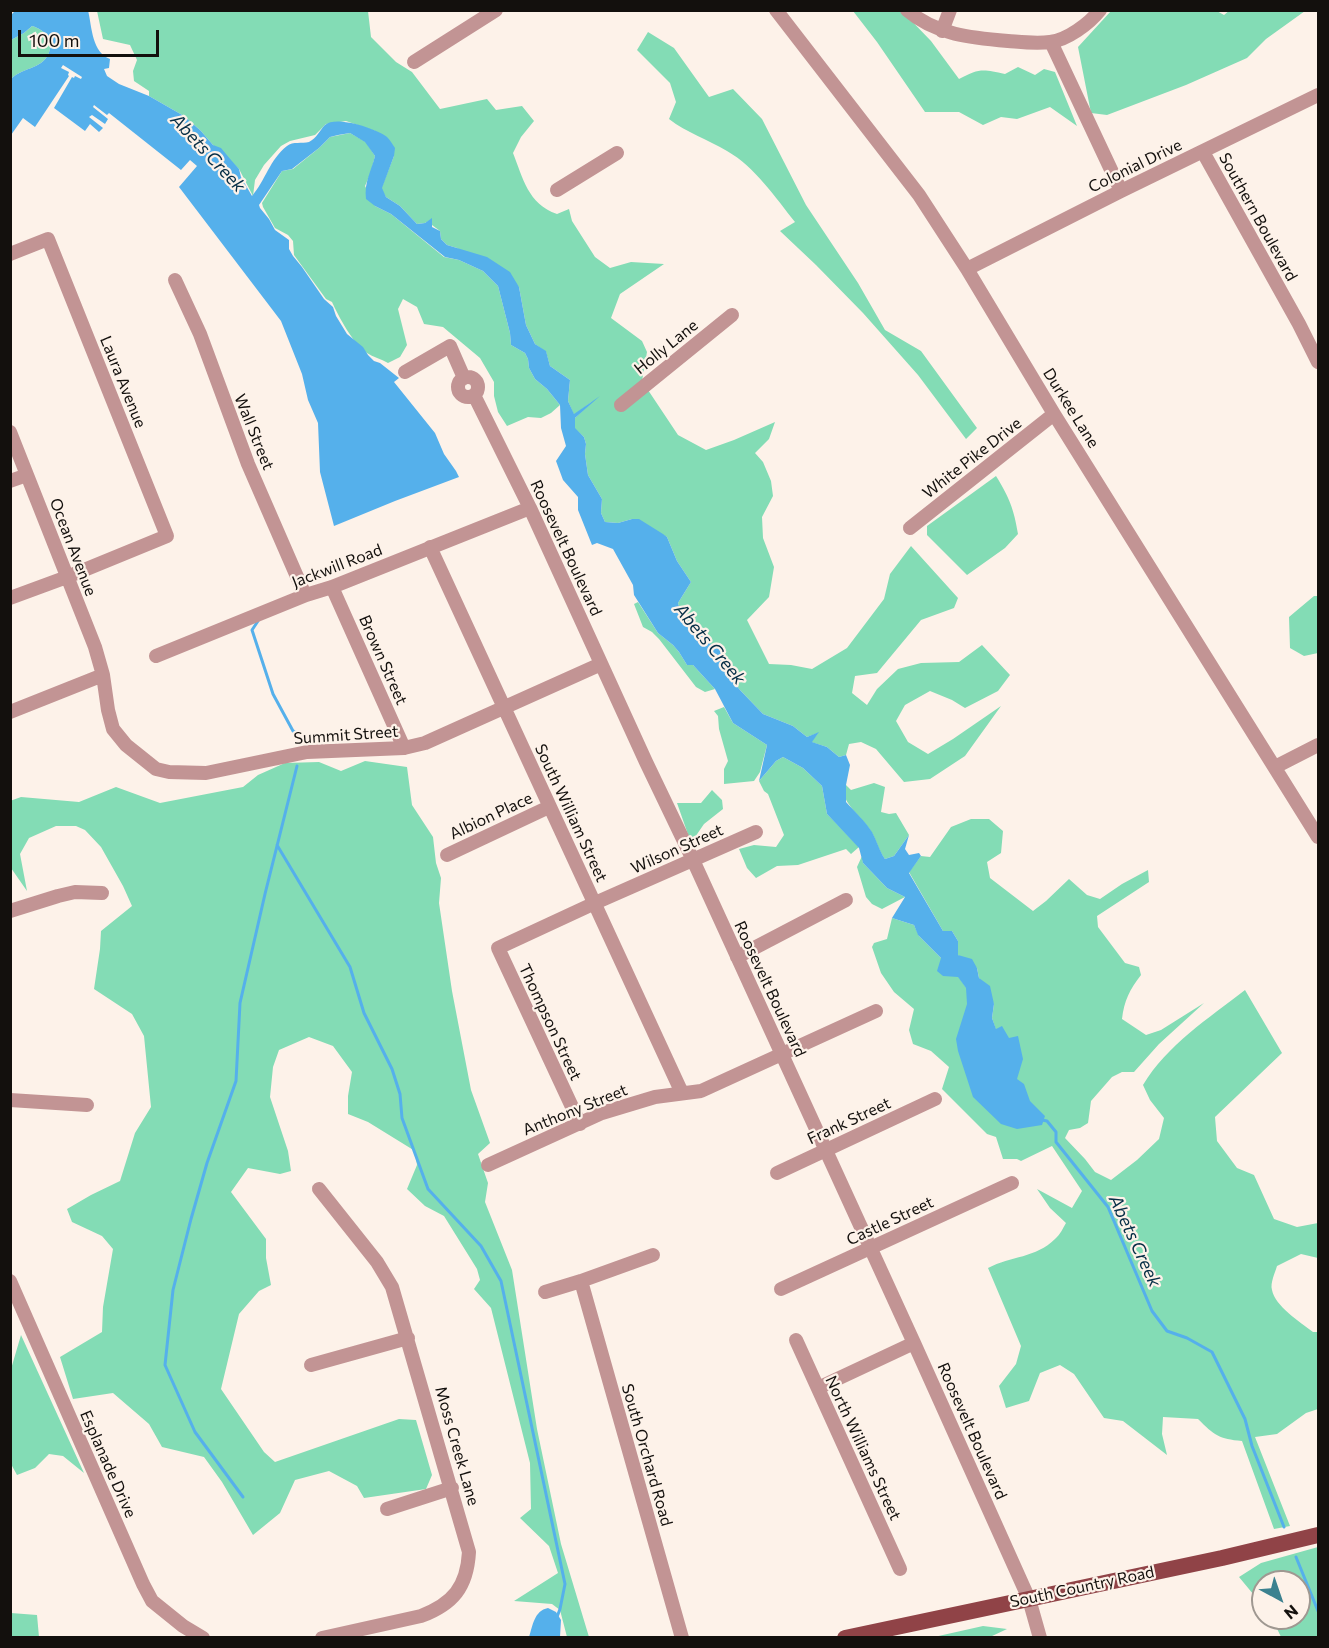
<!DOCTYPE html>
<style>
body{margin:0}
#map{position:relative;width:1329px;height:1648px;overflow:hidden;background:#fdf2e9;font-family:Commissioner,sans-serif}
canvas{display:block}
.frame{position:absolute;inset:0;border:12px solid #13100d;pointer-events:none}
.north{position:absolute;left:1251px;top:1570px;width:60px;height:60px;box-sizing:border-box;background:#fdf2e9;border:2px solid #9f9891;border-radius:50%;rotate:140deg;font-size:16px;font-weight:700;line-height:24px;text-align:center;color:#13100d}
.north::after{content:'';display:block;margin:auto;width:21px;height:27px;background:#3c818f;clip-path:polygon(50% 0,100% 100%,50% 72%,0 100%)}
.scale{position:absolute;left:18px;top:30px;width:141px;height:27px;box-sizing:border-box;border:3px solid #13100d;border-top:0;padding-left:8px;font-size:18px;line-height:21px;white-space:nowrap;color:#13100d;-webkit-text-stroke:4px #fdf2e9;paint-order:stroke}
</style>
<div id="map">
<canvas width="1329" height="1648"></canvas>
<div class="frame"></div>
<div class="north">N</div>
<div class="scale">100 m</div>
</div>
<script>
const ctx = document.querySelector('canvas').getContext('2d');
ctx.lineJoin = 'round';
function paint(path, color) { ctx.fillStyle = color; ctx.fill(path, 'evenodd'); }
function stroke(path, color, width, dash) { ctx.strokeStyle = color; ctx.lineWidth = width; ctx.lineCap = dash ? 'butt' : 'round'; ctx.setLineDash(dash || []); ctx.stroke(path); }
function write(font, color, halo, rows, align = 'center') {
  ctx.font = font + ' Commissioner,sans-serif'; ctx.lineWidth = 4.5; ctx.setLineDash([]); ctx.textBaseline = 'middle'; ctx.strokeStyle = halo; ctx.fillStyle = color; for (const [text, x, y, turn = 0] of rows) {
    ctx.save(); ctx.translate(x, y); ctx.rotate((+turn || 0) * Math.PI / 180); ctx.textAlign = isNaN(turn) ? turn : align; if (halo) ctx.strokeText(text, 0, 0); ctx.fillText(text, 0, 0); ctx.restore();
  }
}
paint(new Path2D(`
 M1215,10L1224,15L1230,10L1305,11L1266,39L1247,58L1186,85L1107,115L1091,113L1078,47L1111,11Z
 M97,11H368L371,37L396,62L412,72L440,109L487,99L496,110L522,106L534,121L521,137L513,153C523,178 528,204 557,214L569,209L572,221L595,257L610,268L631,262L664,264L620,294L611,318L642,341L647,352L642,381L678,435L706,450L734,440L775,422L769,439L755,453L763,462L771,481L773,496L762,517L763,538L774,567L769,597L747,620L769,664L791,665L812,669L847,648L884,599L890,574L911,546L958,598L954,608L921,620L877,673L855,676L852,693L867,705L877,689L898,669L921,663L959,662L982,645L1010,675L998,691L965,708L952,700L930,691L905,705L896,721L908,742L928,754L953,739L1001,706L965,756L930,779L904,782L876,749L861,742L849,744L846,755L839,757L827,747L811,742L818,733L807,737L793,726L763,714L740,690L726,673L722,645H710L681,613L678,603L691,582L677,561L667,537L632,519L618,523L605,522L601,513L602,499L588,475L585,454L586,444L584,437L575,429V418L593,401L574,415L568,401L570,380L550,366L546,352L535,344L526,325L519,287L457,248L447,245L441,239L440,231L432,225V219L425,223L417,224L400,206L386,197L381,189L394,156L375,131L346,121L326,124L315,135L290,141L281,146L264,165L255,180L253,196L239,169L213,145L201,131L184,116L149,96V91L134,81L133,71L137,60L130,45L103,39Z
 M853,11H902L931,41L959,79C979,68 983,69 1005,74L1018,67L1035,75L1044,69L1055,72L1077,126L1050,107L1017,119L1001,117L983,125L959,112H925L877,42Z
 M32,26C39,28 43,31 48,36C51,40 52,44 50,49C45,70 24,66 11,79V40L24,33Z
 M648,32L674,48L709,97L733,89L762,119L806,205L858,283L885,330L921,351L977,428L966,439L918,375L863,313L816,265L780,231L795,222C775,197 755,167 727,151C707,139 687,133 669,119L676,102L670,83L637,50Z
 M350,133L366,142L375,156L371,172L365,186L375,206L391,214L444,257L459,260L483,271L498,286L510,333L511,345L525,353L528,359L529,368L535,379L547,389L560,405L551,413L541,418L528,417L507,426L498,412L494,396V382L480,358L443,327L424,324L417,307L403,299L398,309L407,345L400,357L388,363C381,359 373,357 367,353C353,344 339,317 332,302L326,299L294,255L293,241L288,235L275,228L263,207L262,203L282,171L293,169L319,148L330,137Z
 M996,476C1009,497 1014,509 1018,534L1005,548L967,575L927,535V526Z
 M1314,596H1318V653L1304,656L1290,648L1289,617Z
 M638,602L658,633L673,645L679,652L687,665H693L715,689L705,692L696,687L659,639L652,632L643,627L634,604Z
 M724,707L733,723L767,745L760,772L754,781L724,784V769L728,761L719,729L718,716L714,711Z
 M783,757L803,768L822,786L827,814L859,847L851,854L846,849L798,865L777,866L756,878L747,868L739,849L754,845L776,847L784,835L768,794L764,791L759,781L776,761Z
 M365,761L407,767L412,805L433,837L436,863L441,878L439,903L452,991L471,1090L490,1143L478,1154L488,1183L485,1202L512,1270L537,1429L561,1544L589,1637H567L560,1610L552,1604L514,1601L558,1573L549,1546L520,1518L531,1509L530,1463L491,1308L474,1289L480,1280L477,1269L444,1216L425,1206L407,1189L417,1165L415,1151L368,1122L348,1114V1096L352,1072L333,1046L309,1037L279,1050L273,1067L270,1097L288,1151L291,1171L280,1174L248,1168L231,1192L266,1239V1258L271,1285L259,1291L239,1314L221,1389L264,1452L275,1462L399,1419L416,1420L432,1475L426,1489L364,1498L357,1486L329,1471L295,1480L280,1513L253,1535L222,1482L204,1457L162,1447L149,1424L113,1393L73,1399L60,1357L102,1332L103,1307L113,1249L102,1236L72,1222L67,1209L91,1195L120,1181L135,1133L151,1107L144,1036L132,1014L94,989L100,949L101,931L132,906L123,886L101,847L85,830L76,826H56L29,838L20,854L27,891L11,868L10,801L21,797L79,802L116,787L160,803L243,787L258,775L285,763L319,762L341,771Z
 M874,783L885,787L881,812L889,814L896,813L909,835L894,856L885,859C879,851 877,842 872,833C866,822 855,814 848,803C844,798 845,791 846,785L851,790Z
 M712,790L722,800L723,809L704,824L691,843L677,803H701Z
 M971,819H989L1003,831L1001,853L987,862L990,878L1033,911L1046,901L1069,879L1087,895L1100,899L1122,884L1148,870L1149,882L1097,916L1098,927L1125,963L1139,967L1141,975C1130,989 1124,1001 1122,1019L1146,1035L1161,1030L1204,1003L1159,1044L1134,1072H1122L1112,1077L1091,1101L1088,1123L1080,1128L1069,1130L1065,1138L1085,1159L1095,1172L1111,1180L1137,1160L1159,1139L1164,1118L1150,1100L1143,1085C1167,1045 1209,1018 1245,990L1282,1053L1215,1117L1217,1141L1237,1168L1254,1175L1274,1219L1297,1227L1318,1223V1258L1301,1254L1277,1266C1275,1273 1270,1283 1272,1290C1275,1306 1300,1322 1313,1332H1318V1409L1306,1413L1277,1434L1255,1437L1290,1526L1274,1529L1242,1441C1219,1439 1214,1435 1198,1419L1163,1417L1162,1434L1167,1455L1123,1421L1104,1418L1074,1374L1060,1365L1040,1373L1029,1401L1006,1408L999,1386L1016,1364L1021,1346L988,1268C1011,1256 1036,1258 1055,1239C1060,1235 1063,1228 1066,1223L1050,1208L1037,1189L1072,1208L1082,1191L1052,1146L1021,1161L1017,1159H1003L996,1137L987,1134L942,1089L949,1067L931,1051L913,1044L909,1030L914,1009L894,992L881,973L872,947L874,943L887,939L892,918L914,925L919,936L941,958L943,976H958L996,1030L992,1018L994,1004L979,978L977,968L958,955V941L952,931H943L909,872L921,856L930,857L951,827Z
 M862,856L863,863L887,888L905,897L882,909L872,904L866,897L857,867Z
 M21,1335L84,1473L63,1456L49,1454L35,1468L17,1475L11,1464V1369Z
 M1318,1547V1637H1281L1272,1618H1299V1582H1263V1606L1239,1577L1261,1563Z
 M11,1613L37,1615L39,1637H11Z
 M983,1626L1007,1629L990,1637H934Z`), '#83dcb5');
paint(new Path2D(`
 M88,10C92,28 92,52 110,59L109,68L104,69L107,76L119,84L149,96L184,116L201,131L213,145L221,148L231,160L239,169L241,177L252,196C265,181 270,159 287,146C293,141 302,144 309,142C317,138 319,131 325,125C336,115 377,129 387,137C390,140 393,145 395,148L394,156L382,188L386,197L400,206L417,224L425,223L432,218V227L440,231L441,239L447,245L487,257L510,272L519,287L526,325L535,344L546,351L550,366L570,380L568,401L574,414L600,396L575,418V428L584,437L586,444L585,454L588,475L602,499L601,513L605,522L618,523L632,519H639L663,534L667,537L677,561L691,582L678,603L681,613L710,644L722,645L726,673L740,690L763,714L793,726L807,737L819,732L812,742L827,747L839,757L846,755L850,765L846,785V802C855,812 865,821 872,832C877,841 879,850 885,859L894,856L909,835L905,849L909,855L919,853L921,856L909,873L943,931H952L958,941V955L972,959L977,968L979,978L990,986L994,1004L992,1018L996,1029L1002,1026L1009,1038L1018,1036L1023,1059L1017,1079L1024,1084L1030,1101L1045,1116L1042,1125L1017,1129L1001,1124L973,1097L958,1051L956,1039L967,1004L966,988L958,977L943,976L937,971L941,958L918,935L914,925L892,918L905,897L887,888L863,863L859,848L827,814L822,786L803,768L783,757L776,761L759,781L767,745L733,723L715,689L693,665H687L679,652L673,645L658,633L634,595L633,585L613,549L597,543L592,545L578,510V497L563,480L556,461L566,446L561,428L560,405L547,389L535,379L529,368L528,359L525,353L511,345L510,333L498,286L483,271L459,260L445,257L391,214L375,206L366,199C364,182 371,172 375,156L365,142L350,133L338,135L330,137L319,148L292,169L282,171L259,205L260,208L269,219L275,230L289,240V249L293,256L302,267L324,299L333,307L336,316L347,334L363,347L368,355L374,361L380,363L399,378L394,382L435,433L444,454L456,471L459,477L395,501L334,526L320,472L318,423L308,400L302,374L281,321L179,187L197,166L190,160L181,170L109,113L107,115L94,105L93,107L108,119L105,124L92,115L89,117L103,128L99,132L90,124L85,131L54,108L72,77L74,78L75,76L81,79L82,77L63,65L61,68L69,72L68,75L69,76L35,127L23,118L11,135V79C24,66 45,70 50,49C52,44 52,40 48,36C43,31 39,28 32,26L24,33L11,40V15L15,11Z
 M548,1608L556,1612L561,1620L560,1637H529C533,1625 534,1611 548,1608Z`), '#55b0eb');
stroke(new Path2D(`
 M258,621L252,630L273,694L293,731L305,736L307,745
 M277,845L350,967L364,1013L392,1069L400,1094L402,1118L428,1189L481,1246L501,1281L565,1584L560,1609L557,1617
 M1042,1120L1047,1121L1056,1132V1142L1108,1207L1152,1311L1167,1331L1187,1338L1212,1352L1245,1419L1252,1446L1284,1527
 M243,1497L195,1432L165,1365L173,1290L191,1219L207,1163L236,1081L240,1003L265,894L297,766
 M1296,1557L1318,1611`), '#55b0eb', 3);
stroke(new Path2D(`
 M776,10L919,195L967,269L1054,414L1318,837
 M907,10C936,35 972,38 1008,41C1021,42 1036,44 1050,42C1067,40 1089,24 1100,10
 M942,31L950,10
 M1051,42L1121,191
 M414,62L496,10
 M1203,152L1299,324L1318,362
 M557,190L617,153
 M10,254L48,239L167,536L67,577L10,598
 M967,269L1121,191L1318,95
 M175,280L200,334L248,464L305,595
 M405,372L450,346L464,378
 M458 387a10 10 0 1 1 20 0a10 10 0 1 1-20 0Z
 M474,395L530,508L646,762L693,860L914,1343L1029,1599L1040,1638
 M621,405L732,315
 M10,432L95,647L103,675L108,710L113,729L126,745L156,769L169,772L206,773L307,752L404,748L425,743L601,664
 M10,481L27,475
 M910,528L1054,414
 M430,547L682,1093
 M332,587L404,748
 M156,656L306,595L332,587L530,508
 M10,712L103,675
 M1275,767L1318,745
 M447,855L549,807
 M10,911L58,896L75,892L102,893
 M737,957L846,900
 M10,1100L87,1105
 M580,1124L498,948L595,903L756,832
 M488,1165L602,1113L655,1097L701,1091L876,1011
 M777,1173L935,1099
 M319,1189L377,1262L392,1287L469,1552C467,1587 453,1604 421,1616L322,1638
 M10,1281L143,1584L152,1601L183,1626L203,1638
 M581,1281L682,1638
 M781,1289L1012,1183
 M545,1292L581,1281L653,1255
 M796,1340L900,1569
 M311,1365L408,1338
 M818,1388L914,1343
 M387,1509L452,1488`), '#c29494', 14);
stroke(new Path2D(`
 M845,1638L1222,1558L1318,1535`), '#904347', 16);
write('16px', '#13100d', '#fdf2e9', [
 ["Colonial Drive",1135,166,-26],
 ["Southern Boulevard",1258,217,61],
 ["Holly Lane",666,347,-39],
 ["Laura Avenue",123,382,68],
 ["Durkee Lane",1071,408,58],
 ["Wall Street",254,432,68],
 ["White Pike Drive",972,458,-38],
 ["Ocean Avenue",73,547,69],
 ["Roosevelt Boulevard",566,548,65],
 ["Jackwill Road",337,566,-21],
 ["Brown Street",383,660,66],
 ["Summit Street",346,735,-4],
 ["South William Street",571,813,65],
 ["Albion Place",491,816,-25],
 ["Wilson Street",677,849,-24],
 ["Roosevelt Boulevard",770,989,65],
 ["Thompson Street",550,1022,65],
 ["Anthony Street",575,1110,-22],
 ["Frank Street",849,1121,-25],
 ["Castle Street",890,1221,-25],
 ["Roosevelt Boulevard",972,1431,66],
 ["Moss Creek Lane",457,1446,74],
 ["North Williams Street",863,1448,65],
 ["South Orchard Road",647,1455,74],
 ["Esplanade Drive",108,1464,66],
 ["South Country Road",1082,1587,-12]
]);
write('italic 18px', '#062e46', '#fdf2e9', [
 ["Abets Creek",208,153,47],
 ["Abets Creek",710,644,50],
 ["Abets Creek",1135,1241,65]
]);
</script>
